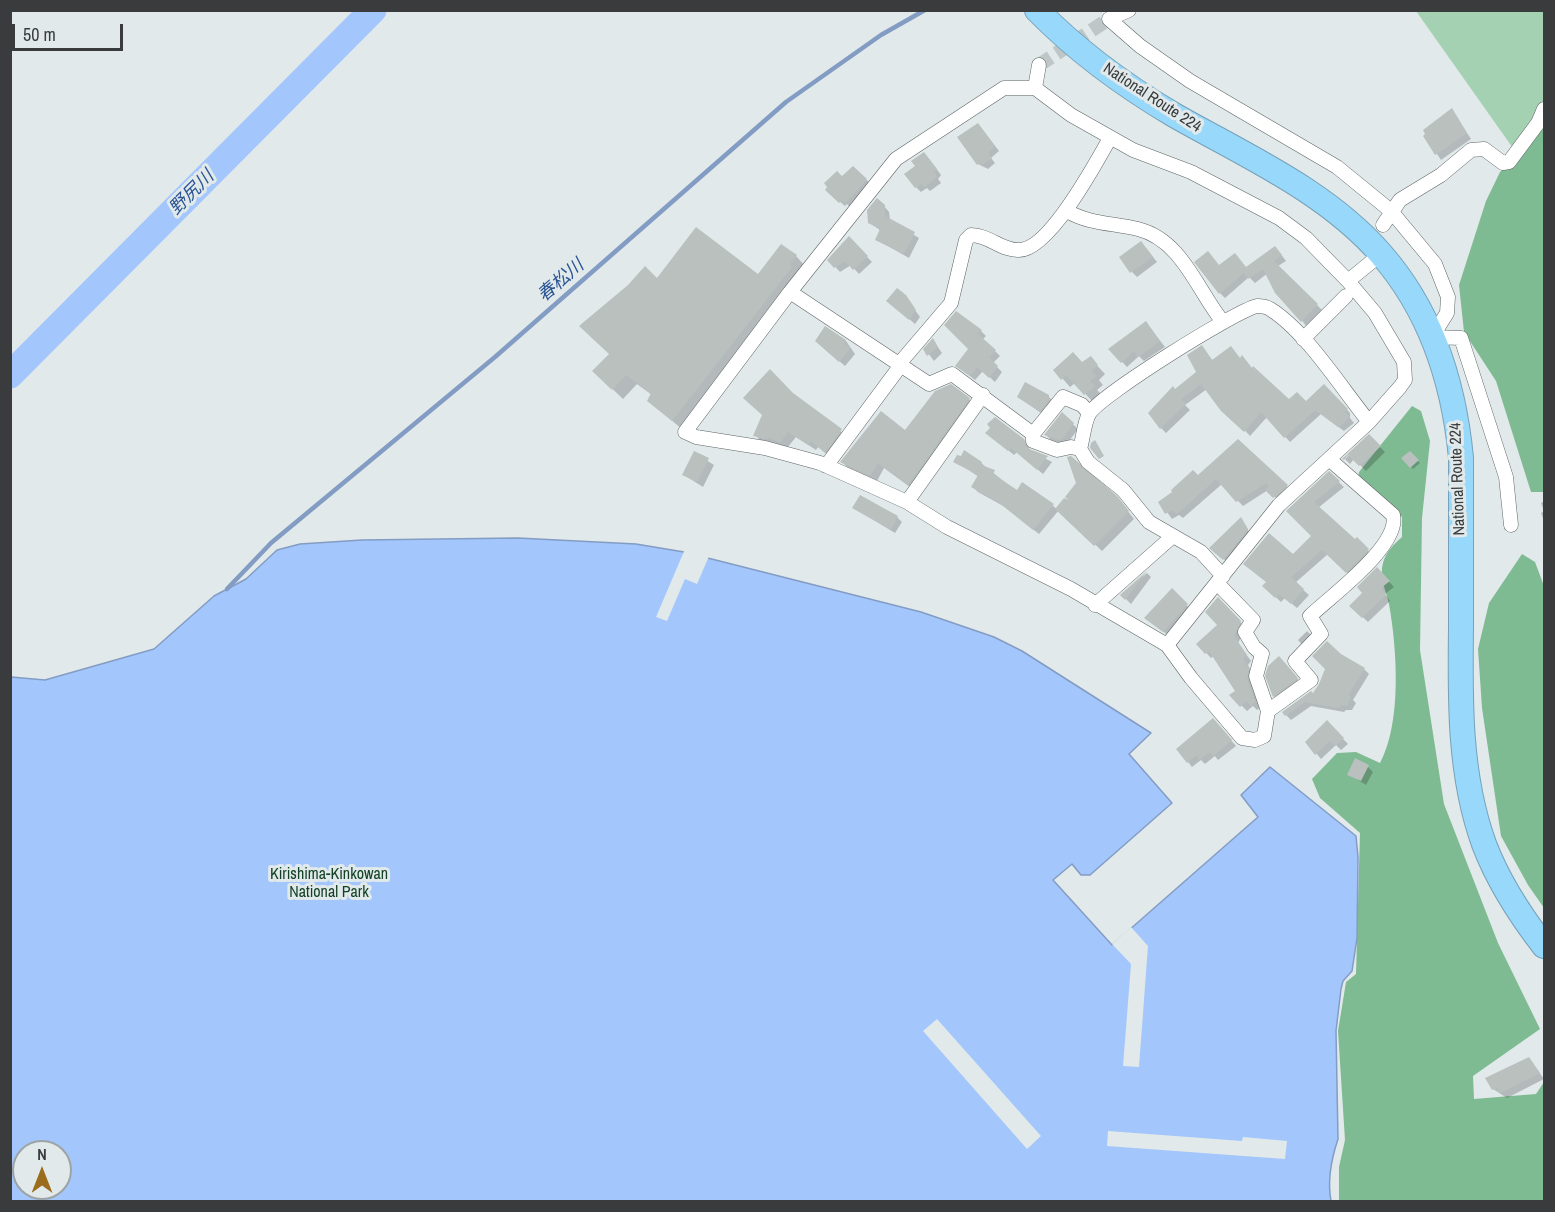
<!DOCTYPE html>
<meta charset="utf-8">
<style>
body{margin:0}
#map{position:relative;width:1555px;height:1212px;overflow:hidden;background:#e1e9ea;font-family:"Archivo Narrow",sans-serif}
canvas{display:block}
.frame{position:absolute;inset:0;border:12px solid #393b3c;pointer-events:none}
.north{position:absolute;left:12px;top:1140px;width:60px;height:60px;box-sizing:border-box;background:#e1e9ea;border:2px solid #9ea3a4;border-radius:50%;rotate:0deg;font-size:16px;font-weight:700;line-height:24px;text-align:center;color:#393b3c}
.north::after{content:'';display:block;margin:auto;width:21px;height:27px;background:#9a6c1d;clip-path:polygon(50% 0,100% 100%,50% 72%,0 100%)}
.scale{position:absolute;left:12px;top:24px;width:111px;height:27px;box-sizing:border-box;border:3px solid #393b3c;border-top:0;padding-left:8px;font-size:18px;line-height:21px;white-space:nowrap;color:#393b3c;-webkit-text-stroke:4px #e1e9ea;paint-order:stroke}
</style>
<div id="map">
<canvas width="1555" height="1212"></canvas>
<div class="frame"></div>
<div class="north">N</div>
<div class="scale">50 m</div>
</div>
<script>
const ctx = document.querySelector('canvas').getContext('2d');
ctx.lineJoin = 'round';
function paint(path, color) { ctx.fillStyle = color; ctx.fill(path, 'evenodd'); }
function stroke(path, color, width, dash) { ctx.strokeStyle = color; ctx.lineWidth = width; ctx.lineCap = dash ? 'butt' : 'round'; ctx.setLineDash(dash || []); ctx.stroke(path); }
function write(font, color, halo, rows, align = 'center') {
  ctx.font = font + ' "Archivo Narrow","Noto Sans JP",sans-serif'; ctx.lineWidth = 6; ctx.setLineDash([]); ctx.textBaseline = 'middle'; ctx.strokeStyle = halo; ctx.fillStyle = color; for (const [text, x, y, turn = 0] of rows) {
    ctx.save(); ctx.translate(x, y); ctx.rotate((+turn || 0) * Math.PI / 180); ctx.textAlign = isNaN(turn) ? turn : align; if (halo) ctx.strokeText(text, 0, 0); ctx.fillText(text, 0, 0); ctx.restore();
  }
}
paint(new Path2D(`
 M1416,11H1544V192Z`), '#a4d1b1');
paint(new Path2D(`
 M1544,120V492H1531L1496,381L1464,332L1459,285L1486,201L1500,172L1537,134Z
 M1412,406L1421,411L1430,441L1422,518L1420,650L1444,804L1498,943L1540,1029L1473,1076L1474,1099L1536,1094L1544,1082V1201H1339V1167L1345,1140L1338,1031L1346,982L1356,974L1360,833L1320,798L1312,779L1337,753L1356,752L1380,763C1402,722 1397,649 1389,604C1386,591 1379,577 1383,563C1386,552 1393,545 1402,537V517L1358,478L1359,472Z
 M1522,554L1535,562L1544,586V908L1528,885L1501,836L1482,708L1478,649L1489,603Z`), '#7fbb92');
const water = new Path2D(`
 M518,538L636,544L684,552L921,612L994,637L1022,651L1151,733L1129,754L1172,803L1090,875H1081L1072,864L1053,880L1112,945L1258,817L1241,795L1270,767L1356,836L1358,857L1357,938L1352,971L1343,981L1341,989L1336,1031L1338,1139C1331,1160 1327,1180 1331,1201L11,1202V677L45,680L154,649L214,596L246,579L277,550L300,544L362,540ZM24,1152H60V1188H24Z`);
paint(water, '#a3c6fd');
stroke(water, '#839cc3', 1.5);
paint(new Path2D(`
 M685,549L710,554L697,584L685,579L667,621L656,617Z
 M1131,927L1148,946L1139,1067L1123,1066L1131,964L1112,944Z
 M937,1019L1041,1136L1027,1149L923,1031Z
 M1108,1131L1242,1141L1243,1137L1287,1141L1285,1159L1107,1146Z`), '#e1e9ea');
paint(new Path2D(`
 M1452,110L1471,139L1441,160L1425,136Z
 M982,129L999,151L991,158L995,163L988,169L978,164Z
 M929,159L941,175L938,179L941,183L930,191L927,188L921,192L916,187Z
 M853,168L871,184L850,207L847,204L845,206L831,194L842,178Z
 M884,206L889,212L890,220L919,238L909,258L877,240L881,231L869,222Z
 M849,238L872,262L859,274L851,265L840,272L829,260Z
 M1146,248L1157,262L1137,277L1132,272Z
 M1280,253L1286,261L1278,266L1322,310L1306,326L1268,273L1255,283L1249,277L1225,298L1220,293V267L1247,268Z
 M796,256L806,267L683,430L649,401L652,395L637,384L623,399L594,371L610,354L657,280L758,277Z
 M905,296L920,317L915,324L894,306Z
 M956,313L981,331L986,336L983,339L1000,356L993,363L1002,372L995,382L983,371L975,380L957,366L970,349Z
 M826,328L846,341L855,354L845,366L822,346Z
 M1151,329L1165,347L1144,361L1139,356L1127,367L1110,349Z
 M933,340L942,353L934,361L925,349Z
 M1202,347L1213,361L1240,359L1289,401L1306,403L1324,386L1350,413V418L1354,423L1344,431L1321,414L1290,442L1267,417L1250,436L1207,389L1185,405L1190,410L1166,433L1161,428L1175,391L1198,372Z
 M1090,358L1105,374L1099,380L1103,385L1097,390L1102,395L1093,402L1075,383L1070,387L1055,370L1083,363Z
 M793,394L848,437L832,458L818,447L816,450L796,437L787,448L775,443L774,445L762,442L755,435Z
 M1048,396L1054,402L1045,416L1019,397Z
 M969,399L974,405L914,490L884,468L877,481L848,468L842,462Z
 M1062,414L1078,429L1066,445L1051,440L1046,435Z
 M1369,436L1385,452L1366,471L1354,459L1350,464L1345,459Z
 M992,437L1023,440L1032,452L1052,462L1043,474L1017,452L1014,455Z
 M1238,441L1292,491L1280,502L1268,490L1243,506L1222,484L1183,518L1179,515L1172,519L1160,502L1198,477Z
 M695,453L714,465L703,487L684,475Z
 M1410,453L1420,463L1413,469L1403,458Z
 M955,461L981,463L1017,492L1023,484L1057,509L1074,504L1123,505L1134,519L1102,551L1059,510L1039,534L1005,507L978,492L973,487L979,477Z
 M1329,473L1344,487L1318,508L1373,555L1352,577L1328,554L1295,583L1309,595L1297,608L1285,598L1281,602L1264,586L1313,536L1288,511Z
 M1544,501V521L1541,513L1544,511L1541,503Z
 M854,508L897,517L902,522L895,533Z
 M1241,519L1252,536L1229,564L1212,548Z
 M1147,573L1151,577L1131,604L1122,595Z
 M1382,574L1394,587L1385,594L1390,601L1368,622L1351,606Z
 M1172,590L1192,611L1169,636L1146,618Z
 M1218,599L1246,628L1238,643L1251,661L1248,665L1253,675L1260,708L1257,710L1253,706L1247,711L1231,695L1237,691L1214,656L1211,658L1198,644L1219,625Z
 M1307,631L1312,636L1305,648L1298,640Z
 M1284,663L1302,684L1279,701L1274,696Z
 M1364,669L1369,674L1353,700L1356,703L1352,710H1346L1344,712L1311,706L1291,720L1286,715L1313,695Z
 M1327,722L1348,744L1341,750L1336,745L1321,759L1307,742Z
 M1218,725L1236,746L1218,760L1215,756L1205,764L1201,760L1192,767L1178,749Z
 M1368,767L1373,772L1366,785L1349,774Z
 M1529,1059L1544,1079L1507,1098L1493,1089Z`), '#0003');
stroke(new Path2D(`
 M227,589L271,543L495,357L786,102L881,35L925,10`), '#839cc3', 4.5);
stroke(new Path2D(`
 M10,375L373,10`), '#a3c6fd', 27);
paint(new Path2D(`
 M1452,108L1467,133L1435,155L1423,136L1425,134L1423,130Z
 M978,123L995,146L988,153L992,158L982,165L980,163L977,165L957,137Z
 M924,152L937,169L934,172L937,177L924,187L921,184L915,188L904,174L915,166L911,161Z
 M853,166L867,179L845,204L842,200L839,203L825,190L827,187L824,183L837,171L842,176Z
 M877,198L885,205V216L915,232L904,254L875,240L880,229L868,223L867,210Z
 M696,227L758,274L781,244L797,255L790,264L792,267L672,421L647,401L651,393L626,375L612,390L592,371L609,354L579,326L628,285L645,266L657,278Z
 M849,236L868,256L853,270L845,261L834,268L827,260Z
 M1141,241L1153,257L1130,273L1119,257Z
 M1275,246L1282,255L1274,261L1318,304L1301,322L1275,293L1263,269L1248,279L1244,273L1219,294L1194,262L1208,251L1219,265L1235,253L1246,267Z
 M897,288L906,295L916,310L909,320L886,301Z
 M956,311L982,330L978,334L996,350L989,357L998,366L989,378L977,367L970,376L955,366L968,349L944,325Z
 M1146,321L1160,341L1138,357L1134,351L1121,363L1108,349Z
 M825,326L846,340L844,343L851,348L839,362L815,341Z
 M933,338L938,347L927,356L923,349Z
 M1202,345L1212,360L1231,346L1240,358L1242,355L1252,368L1253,366L1289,399L1297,392L1306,401L1324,384L1345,406L1348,409L1345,412L1350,417L1338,427L1315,410L1284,438L1261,412L1244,432L1221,411L1201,384L1181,399L1186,404L1160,429L1148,413L1173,386L1175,389L1196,372L1187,355Z
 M1073,352L1082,362L1091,356L1098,365L1091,371L1096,376L1090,381L1095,386L1084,395L1066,375L1061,380L1053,370Z
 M770,369L793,393L842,429L825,453L811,441L808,445L788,432L780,443L769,437L767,439L753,436L762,415L743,398Z
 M1025,382L1049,395V400L1040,412L1017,397Z
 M951,384L970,398L908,485L878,463L870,476L840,462L881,411L905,430L935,391Z
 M1062,412L1074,423L1061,440L1044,435Z
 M995,417L1024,439L1029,449L1048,456L1037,470L1011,448L1008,451L985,433L990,428L987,424Z
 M1369,434L1381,446L1359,466L1348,455L1344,460L1342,459Z
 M1238,439L1288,485L1273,498L1265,490L1269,486L1266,483L1236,502L1216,479L1177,514L1173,510L1165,514L1158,502L1172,492L1171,490L1193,470L1198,475Z
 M1095,440L1104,456L1099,459L1090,448L1091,443Z
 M964,450L982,462L981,465L995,470L993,474L1017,490L1022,482L1054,504L1033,530L998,502L971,487L978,475L953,462L957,455L961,456Z
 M694,451L709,458L697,482L682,475Z
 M1410,451L1419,460L1410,468L1401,458Z
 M1071,456L1117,496L1129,511L1094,546L1055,509L1064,498L1069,500L1065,497L1076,483L1067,457Z
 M1329,471L1340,481L1314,502L1355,539L1357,537L1369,549L1346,573L1322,550L1291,577L1304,589L1291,604L1279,594L1275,598L1262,586L1266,582L1243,564L1269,533L1293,554L1311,536L1286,511Z
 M860,495L898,516L891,530L852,508Z
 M1241,517L1248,529L1223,560L1209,548Z
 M1377,567L1390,581L1381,588L1386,595L1362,618L1349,606L1362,593L1357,587Z
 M1147,571L1125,600L1120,595Z
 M1172,588L1188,604L1163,632L1144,618Z
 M1218,597L1241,621L1234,636L1247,655L1243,659L1249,668L1247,679L1255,702L1251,706L1247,701L1240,707L1229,695L1235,691L1209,651L1205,654L1196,644L1217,625L1205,612Z
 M1327,641L1341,654L1365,668L1348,695L1351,696L1347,706L1341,705L1339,708L1305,702L1285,716L1282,712L1311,691L1313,693L1319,684L1325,669L1312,656Z
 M1279,656L1298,678L1273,697L1265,676L1268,666Z
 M1213,718L1232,740L1213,756L1210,752L1199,760L1197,755L1187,763L1176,749Z
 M1327,720L1344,738L1335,746L1330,741L1315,755L1305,742Z
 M1355,758L1369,765L1361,781L1347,775Z
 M1529,1057L1540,1073L1500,1093L1497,1088L1492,1090L1485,1078Z`), '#b9c0be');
stroke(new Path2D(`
 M1039,65L1109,19`), '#bfc6c7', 14, [14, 7]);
const street = new Path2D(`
 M1129,10L1109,19L1140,46L1190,81L1337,167L1391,211L1435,264L1448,297L1447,313L1432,337L1461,338L1506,477L1511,525
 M1039,65L1035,88L1071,115L1133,150L1191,172L1279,218L1306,238L1348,281L1375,313L1404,362L1405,380L1400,387L1369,422L1279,505L1167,645L1191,678L1242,738L1255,740L1264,736L1268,711L1311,680L1295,661L1321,634L1310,616C1331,596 1401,545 1393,515L1329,459
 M1035,88H1004L896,159L790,292L685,432L696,437L765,448L820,463L856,479L907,502L947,527L1071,589L1167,645
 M1067,211C1089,224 1113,223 1138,229C1182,240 1197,290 1223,322
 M1383,225L1400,200L1441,175L1471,150L1484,149L1503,163L1509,162L1538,123L1544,109
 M1348,281L1381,254
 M790,292L929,384L952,374L1033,434V441L1057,450L1071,447L1080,449L1088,462L1123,490L1149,522L1201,552L1223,576
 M1303,339L1346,296
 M899,364L951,303L966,240L971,235C989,235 1002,251 1019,250C1049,250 1096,163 1110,138
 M1033,434L1063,397L1082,405L1089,413
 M1080,449C1083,439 1084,423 1089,414C1099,396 1235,311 1257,306C1261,306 1267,307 1270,309C1306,331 1342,389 1369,422
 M826,466L901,365
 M907,502L983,395
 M1217,583L1253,620L1245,632L1254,647L1262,654L1256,676L1268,711
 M1095,605L1173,536`);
const highway = new Path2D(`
 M1037,10C1077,51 1125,86 1174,115C1246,156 1326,191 1381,254C1431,311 1454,384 1461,458C1461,515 1461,571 1461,627C1460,700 1459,775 1484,844C1498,881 1520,915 1544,946`);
stroke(street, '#5d6465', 15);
stroke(highway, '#76a1b8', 26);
stroke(street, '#fff', 14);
stroke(highway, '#97d8fb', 24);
write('16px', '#393b3c', '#e1e9ea', [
 ["National Route 224",1152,98,33],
 ["National Route 224",1458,479,-92]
]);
write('16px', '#134126', '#e1e9ea', [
 ["Kirishima-Kinkowan",329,875],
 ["National Park",329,893]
]);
write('italic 18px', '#295394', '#e1e9ea', [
 ["野尻川",192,193,-45],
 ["春松川",561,281,-41]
]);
</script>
